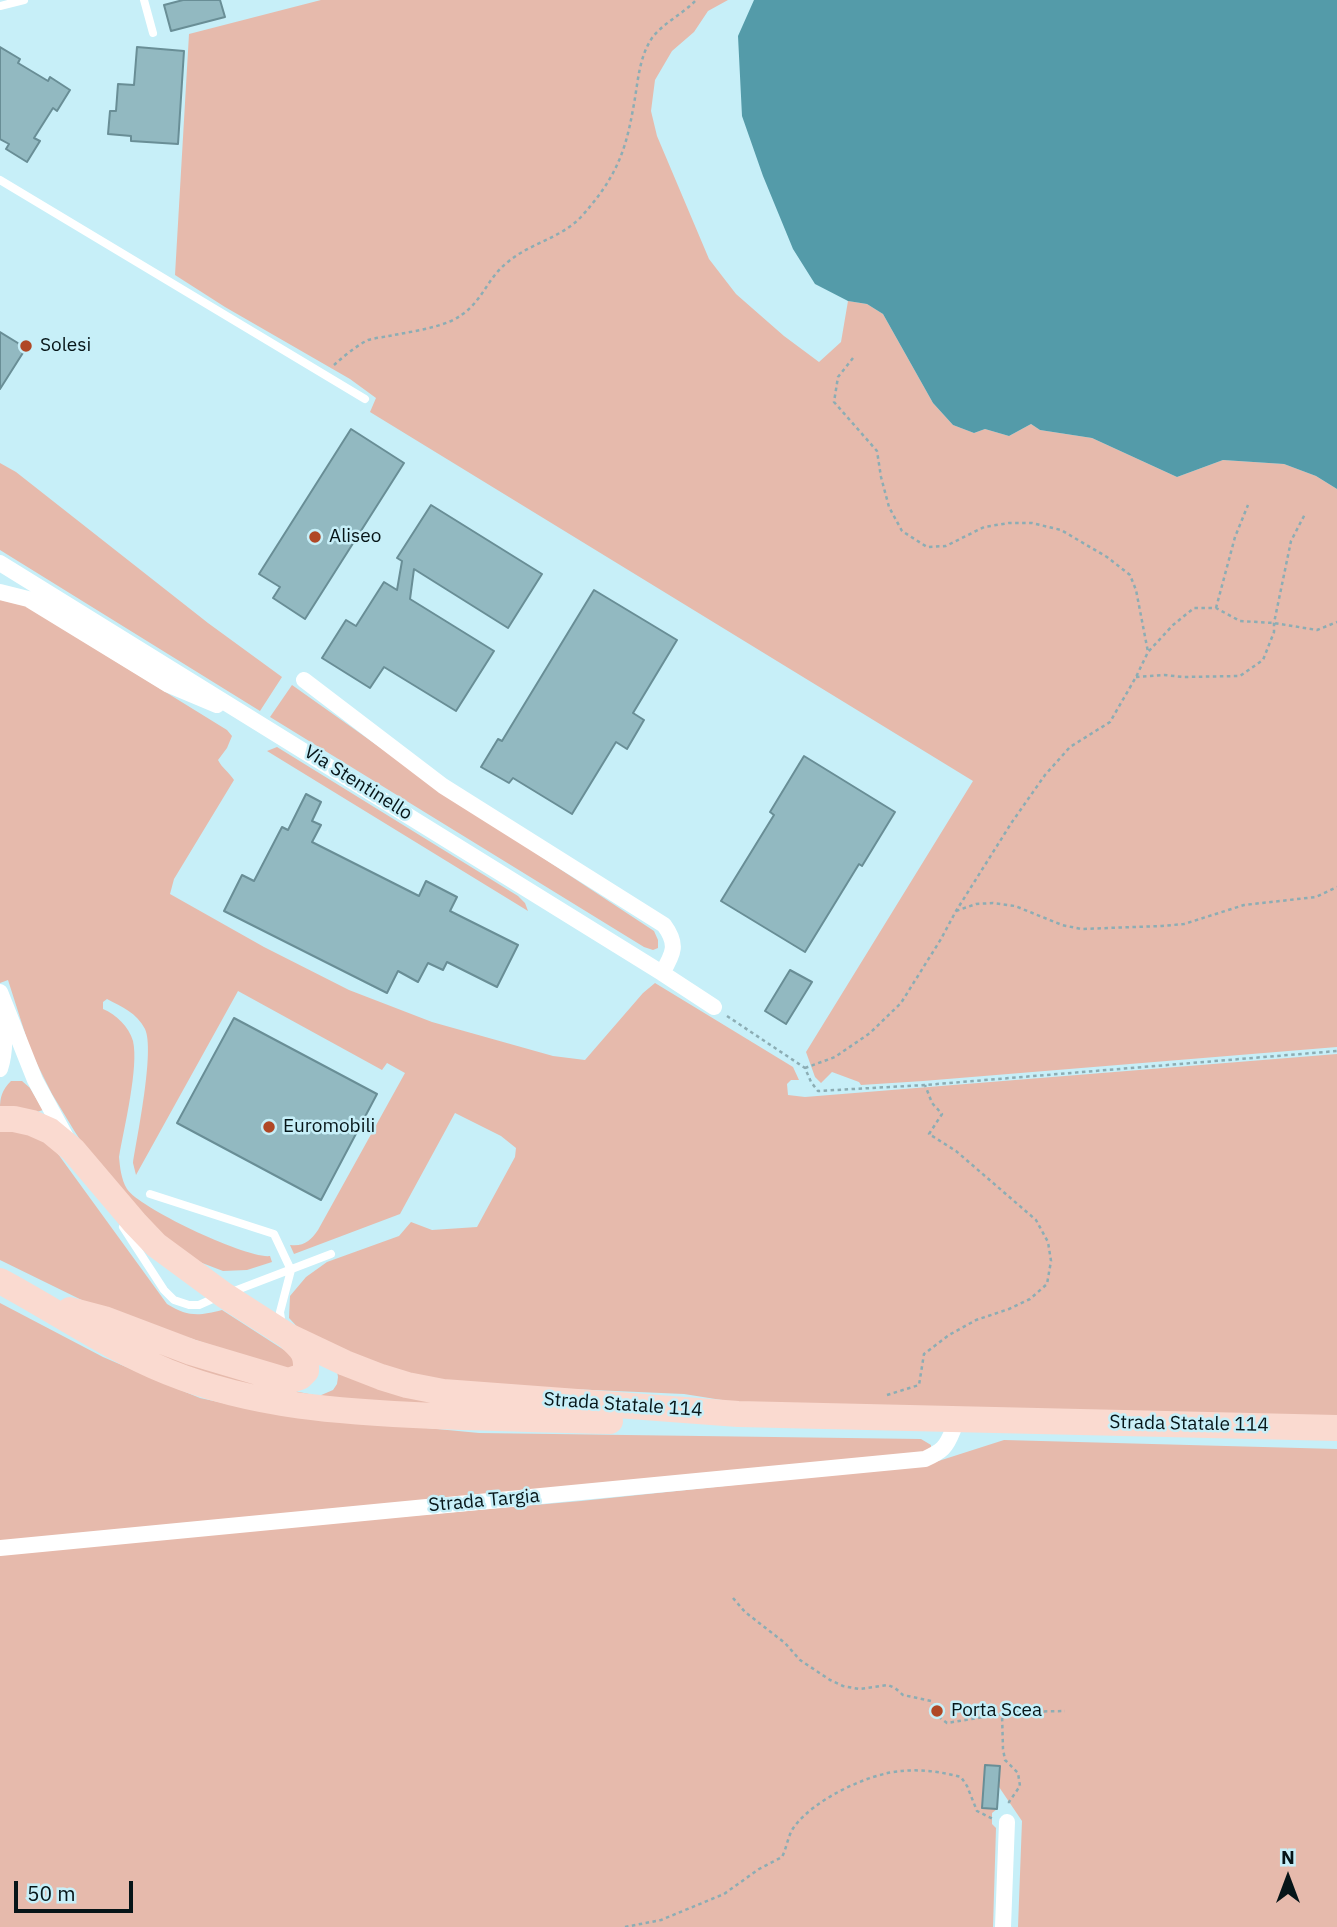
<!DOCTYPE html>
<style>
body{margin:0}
#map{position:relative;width:1337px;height:1927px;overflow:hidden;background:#c7eff8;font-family:"IBM Plex Sans",sans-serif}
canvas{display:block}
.north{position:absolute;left:1253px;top:1843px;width:70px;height:70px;-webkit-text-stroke:5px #c7eff8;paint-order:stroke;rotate:0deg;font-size:19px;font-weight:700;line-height:28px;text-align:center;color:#061518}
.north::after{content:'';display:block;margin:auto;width:24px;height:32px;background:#061518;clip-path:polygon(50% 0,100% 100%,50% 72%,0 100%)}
.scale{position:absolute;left:14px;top:1881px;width:119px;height:32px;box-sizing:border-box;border:4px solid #061518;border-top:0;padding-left:9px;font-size:21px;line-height:24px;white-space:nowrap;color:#061518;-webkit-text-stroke:5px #c7eff8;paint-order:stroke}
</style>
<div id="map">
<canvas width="1337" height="1927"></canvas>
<div class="north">N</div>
<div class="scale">50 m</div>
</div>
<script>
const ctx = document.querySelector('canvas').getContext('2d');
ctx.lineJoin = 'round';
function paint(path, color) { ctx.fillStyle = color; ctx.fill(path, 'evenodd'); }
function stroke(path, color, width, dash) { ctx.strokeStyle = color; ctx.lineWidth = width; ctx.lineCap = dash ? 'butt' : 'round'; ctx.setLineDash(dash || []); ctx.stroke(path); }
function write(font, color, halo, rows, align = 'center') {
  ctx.font = font + ' "IBM Plex Sans",sans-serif'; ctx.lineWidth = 5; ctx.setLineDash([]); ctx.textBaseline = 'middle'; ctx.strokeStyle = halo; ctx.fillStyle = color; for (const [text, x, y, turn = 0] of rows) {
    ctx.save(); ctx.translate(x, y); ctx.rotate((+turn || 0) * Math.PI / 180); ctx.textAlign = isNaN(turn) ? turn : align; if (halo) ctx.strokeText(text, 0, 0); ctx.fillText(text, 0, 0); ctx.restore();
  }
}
paint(new Path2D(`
 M321,0H728L708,11L694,32L672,51L655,80L651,111L657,136L709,259L736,294L784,336L819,362L841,342L848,301L867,304L883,314L933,403L953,425L974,433L985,429L1009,436L1031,424L1040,430L1092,438L1177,477L1223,460L1284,464L1316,476L1337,489V1047L923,1081L861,1085L859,1082L832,1072L821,1083L815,1077L806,1052L973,781L370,412L376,398L350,379L225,307L175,275L189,34Z
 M0,463L16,472L208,623L282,677L260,711L0,550Z
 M0,599L26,606L227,730L232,736L227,748L218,760C222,768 229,772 234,780L174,879L170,894L264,947L349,990L432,1022L553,1056L585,1060L643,993L655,983L793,1067L799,1080H791L787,1084L788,1095L805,1097L1337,1054V1418L747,1404L684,1394L456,1384L415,1379L304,1334L289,1318L290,1296L306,1277L327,1262L399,1236L411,1222L432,1230L477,1227L515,1157L516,1148L501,1136L455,1113L400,1214L294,1254L290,1245C304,1247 311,1240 318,1230L405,1073L387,1063L382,1070L238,991L136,1175L133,1163C137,1137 155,1050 145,1029C137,1013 122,1007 107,999L103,1002V1009C116,1014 129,1027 133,1041C139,1067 124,1128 119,1157C120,1167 121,1179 127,1189C139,1208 247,1259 270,1256L272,1262L247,1270L223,1271L197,1261L164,1236L93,1159L75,1132L52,1094L31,1052L8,980L0,983Z
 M292,685L440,790L654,931L658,940V948L653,950L644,947L270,717Z
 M277,747L518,896L525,903L528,911L267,751Z
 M11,1081H22L30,1088L43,1110L37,1112L0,1109C0,1097 2,1090 11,1081Z
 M7,1130H17L50,1143L167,1304C188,1317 199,1316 222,1310L295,1357L292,1372L96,1307L0,1260V1132Z
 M0,1303L103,1357L161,1382L200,1398L269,1413L479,1433L921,1439L931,1445V1450L925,1453L0,1541Z
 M109,1330L274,1387L319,1396L333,1390L337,1384L338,1377L337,1371L500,1406L302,1399L190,1371Z
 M1004,1440L1337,1449V1927H1018L1022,1821L999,1787L997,1809L992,1813V1824L996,1828L993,1927H0V1552L581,1501L926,1465Z`), '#e6baac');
paint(new Path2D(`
 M754,0H1337V489L1316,476L1284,464L1223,460L1177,477L1092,438L1040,430L1031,424L1009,436L985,429L974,433L953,425L933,403L883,314L867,304L848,301L815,284L793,249L763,176L742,116L738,36Z`), '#549ba9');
const building = new Path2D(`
 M183,0H220L225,17L171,31L164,5Z
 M0,47L20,59L18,63L48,81L50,77L70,90L57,111L53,108L34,138L40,141L27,162L6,149L9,144L0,139Z
 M137,47L184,51L178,144L131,141V136L108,134L110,111H116L118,84L134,85Z
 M0,332L26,348L0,389Z
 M351,429L404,463L305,619L273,598L280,587L259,574Z
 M431,505L542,574L508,628L414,569L410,599L494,651L456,711L384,667L370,688L322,658L346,620L356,626L384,582L397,590L402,561L397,558Z
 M594,590L677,640L633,713L644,720L627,749L616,742L572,814L513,778L509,783L481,767L498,739L502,741Z
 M804,756L895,812L862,866L859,864L805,952L721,901L774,815L770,812Z
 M306,794L321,802L312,821L321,825L312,842L419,896L426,881L457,897L450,911L518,945L497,987L447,962L443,970L428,963L418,982L398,971L387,993L224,911L242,875L254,881L282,827L288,830Z
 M790,970L812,982L786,1024L765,1011Z
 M234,1018L377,1094L321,1200L177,1123Z
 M985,1765L1000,1766L997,1809L982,1808Z`);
paint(building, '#92b9c1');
stroke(building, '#698e96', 2);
stroke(new Path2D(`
 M853,358L838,377L834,402L877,451L881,477L889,507L902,531L927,547L946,546L984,527L1009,523H1032L1061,530L1107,557L1130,575L1136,590L1148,652
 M334,365C344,356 356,346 368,340C375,338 383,337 389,336C409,332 432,329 451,321C483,306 484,280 509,261C531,243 561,238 581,217C613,181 625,156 633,109C638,85 638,59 652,38C663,23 683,14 696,0
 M1216,608L1235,537L1248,505
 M1136,677L1164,675L1184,677L1240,676L1263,660L1274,632V623L1291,541L1305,514
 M956,911L976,904L993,903L1015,906L1062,925L1081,929L1162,926L1184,924L1244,905L1316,897L1337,887
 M727,1016L805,1068L811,1082L818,1091L925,1085L1337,1051
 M805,1068L835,1057L870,1033L901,1003L941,939L956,911L1012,822L1045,775L1070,747L1110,722L1136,677L1148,652L1173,625L1194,608H1216L1240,621L1274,623L1317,630L1337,622
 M887,1395L919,1385L924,1354L949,1335L976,1320L1009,1309L1030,1299L1047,1284L1051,1261L1048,1242L1036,1220L956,1151L929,1134L942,1114L932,1103L925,1085
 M733,1598L745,1612L785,1643L800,1660L830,1680L843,1686L859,1689L888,1685L895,1688L903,1695L931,1701L939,1717L947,1723L1002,1714L1003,1749L1005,1760L1018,1773L1020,1786L1009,1802V1806
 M1002,1714L1015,1712L1065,1711
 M625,1927L661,1920L724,1894L759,1869L782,1857C787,1847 788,1835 794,1827C813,1800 869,1773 902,1771C922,1769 942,1772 961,1777L967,1786L977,1811L993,1819`), '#8cadb4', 2.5, [3.5, 3.5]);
stroke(new Path2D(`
 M144,0L153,33
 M0,6L24,0
 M0,180L365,399
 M150,1194L274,1234L291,1270L280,1312L282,1326
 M123,1227L164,1290L174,1300L189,1305H199L217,1297
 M229,1293L331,1254`), '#fff', 8);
stroke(new Path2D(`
 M0,563L662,973L714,1007
 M0,592L28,599L167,684L217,705
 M304,680L443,786L664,925C678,944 674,953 662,973
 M0,992L35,1080L67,1139
 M0,1069C6,1051 5,1034 2,1016
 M0,1548L925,1459C942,1451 946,1448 953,1430
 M1003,1927L1007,1822`), '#fff', 16);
stroke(new Path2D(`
 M0,1119H14L32,1123L50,1131L73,1150L135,1223L156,1245L224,1295L288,1336L345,1363L381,1377L407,1385L443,1392L738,1414L1337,1428
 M0,1281C56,1311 109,1348 168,1372C255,1407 343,1412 435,1416C493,1418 552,1420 610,1421
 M70,1310L104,1319L191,1352L288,1381L300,1377L306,1371C307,1353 302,1349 289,1337`), '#fadad0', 26);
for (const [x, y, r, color] of [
 [26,346,7,"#b04826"],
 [315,537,7,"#b04826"],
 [269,1127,7,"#b04826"],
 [937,1711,7,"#b04826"]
]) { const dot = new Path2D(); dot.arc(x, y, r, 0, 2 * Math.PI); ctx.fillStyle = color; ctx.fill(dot); stroke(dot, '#c7eff8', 2.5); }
write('19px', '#061518', '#c7eff8', [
 ["Solesi",40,346],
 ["Aliseo",329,537],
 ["Euromobili",283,1127],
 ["Porta Scea",951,1711]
], 'left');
write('19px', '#061518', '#c7eff8', [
 ["Via Stentinello",358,783,32],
 ["Strada Statale 114",623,1405,4],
 ["Strada Statale 114",1189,1424,1],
 ["Strada Targia",484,1501,-5]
]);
</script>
